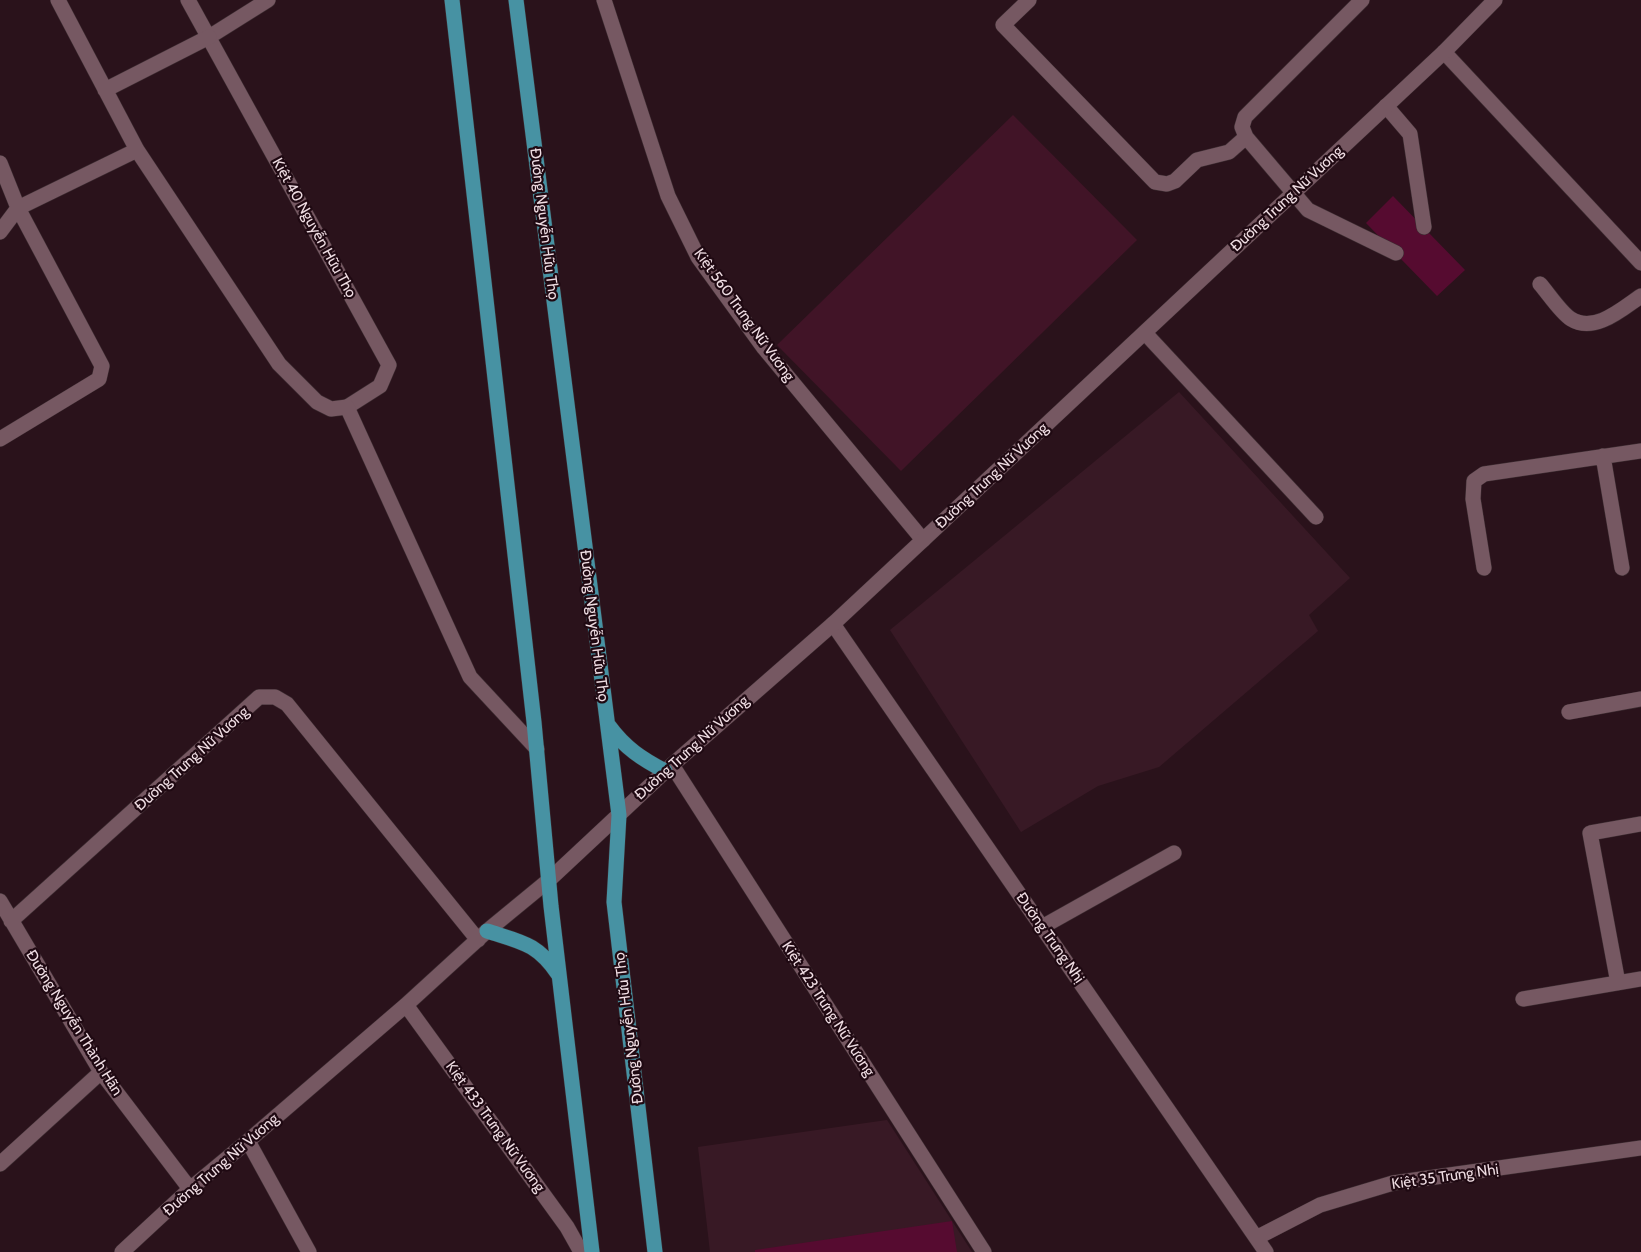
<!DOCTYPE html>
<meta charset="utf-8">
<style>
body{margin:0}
canvas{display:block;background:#2a121b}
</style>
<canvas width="1641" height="1252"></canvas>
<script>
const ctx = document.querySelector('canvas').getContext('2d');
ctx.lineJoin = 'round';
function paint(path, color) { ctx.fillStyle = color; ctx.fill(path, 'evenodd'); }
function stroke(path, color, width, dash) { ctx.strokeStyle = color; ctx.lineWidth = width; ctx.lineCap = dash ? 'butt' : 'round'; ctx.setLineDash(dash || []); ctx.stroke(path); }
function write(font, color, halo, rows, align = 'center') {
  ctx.font = font + ' Cabin,sans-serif'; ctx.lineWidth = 4.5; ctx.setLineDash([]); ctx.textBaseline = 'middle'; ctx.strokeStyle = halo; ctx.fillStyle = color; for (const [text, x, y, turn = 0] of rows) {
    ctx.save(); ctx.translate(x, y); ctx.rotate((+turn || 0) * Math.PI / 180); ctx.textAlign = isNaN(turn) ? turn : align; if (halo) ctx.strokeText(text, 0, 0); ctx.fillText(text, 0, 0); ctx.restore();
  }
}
paint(new Path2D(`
 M1179,392L1350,578L1309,615L1318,631L1159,767L1098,786L1021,832L890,630Z
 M887,1120L972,1252H710L698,1147Z`), '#381925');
paint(new Path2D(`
 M1013,115L1137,240L901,471L777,345Z`), '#411427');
paint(new Path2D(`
 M1393,196L1465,270L1437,296L1366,223Z
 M952,1221L957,1252H755V1250Z`), '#560b30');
const lane = new Path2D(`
 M188,0L389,365L380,386L347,407
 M1029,0L1003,25L1155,182L1167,184L1175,181L1197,160L1229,152L1246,137
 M1362,0L1245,117L1242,127L1246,137L1308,210L1396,253
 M209,37L268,0
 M1444,52L1641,263
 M1386,106L1410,134L1424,227
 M1540,284C1548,293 1561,313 1571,319C1595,334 1623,308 1641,296
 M1145,333L1316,517
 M1603,456L1622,568
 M1484,568L1473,499L1474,481L1484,474L1641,451
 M1569,712L1641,699
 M1042,927L1174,853
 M1618,983L1590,833L1641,824
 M1523,999L1641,979`);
const street = new Path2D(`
 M58,0L137,150L279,364L317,402L331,409L347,407L470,677L537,749
 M604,0L668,196L698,257L764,348L923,540
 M105,90L209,37
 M0,163L18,208L102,366L99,379L0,439
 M0,232L18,208L137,150
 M833,624L1266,1252
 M672,765L984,1252
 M0,901L101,1072L190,1189
 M11,921L259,697H275L287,704L478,940
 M406,1005L567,1227L581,1252
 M248,1141L309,1252
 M0,1164L101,1072
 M1258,1237L1320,1205L1393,1183L1641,1148
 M122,1252L190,1189L248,1141L406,1005L487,931L549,880`);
const secondary = new Path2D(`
 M549,880L672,765L833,624L923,540L1444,52L1495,0`);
const primary = new Path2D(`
 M452,0L534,722L551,906L592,1252
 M516,0L619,815L614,902L655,1252
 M609,726C625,748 642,759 665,771
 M487,931C521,942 537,943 558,974`);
stroke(lane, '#3d2d32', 16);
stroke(street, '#3d2d32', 16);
stroke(secondary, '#3d2d32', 16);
stroke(primary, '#3d2d32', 16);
stroke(lane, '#765862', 15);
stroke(street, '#765862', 15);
stroke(secondary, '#765862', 15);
stroke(primary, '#4792a3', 15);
write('15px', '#efdde3', '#1f0912', [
 ["Đường Trưng Nữ Vương",1287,199,-43],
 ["Đường Nguyễn Hữu Thọ",544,224,83],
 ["Kiệt 40 Nguyễn Hữu Thọ",314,228,61],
 ["Kiệt 560 Trưng Nữ Vương",744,315,54],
 ["Đường Trưng Nữ Vương",992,476,-43],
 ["Đường Nguyễn Hữu Thọ",594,626,83],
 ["Đường Trưng Nữ Vương",692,748,-42],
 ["Đường Trưng Nữ Vương",192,759,-42],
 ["Đường Trưng Nhị",1050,938,55],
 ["Kiệt 423 Trưng Nữ Vương",828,1009,57],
 ["Đường Nguyễn Thành Hãn",74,1023,58],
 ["Đường Nguyễn Hữu Thọ",629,1028,-97],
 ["Kiệt 433 Trưng Nữ Vương",495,1127,54],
 ["Đường Trưng Nữ Vương",221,1165,-41],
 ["Kiệt 35 Trưng Nhị",1445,1177,-8]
]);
</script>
